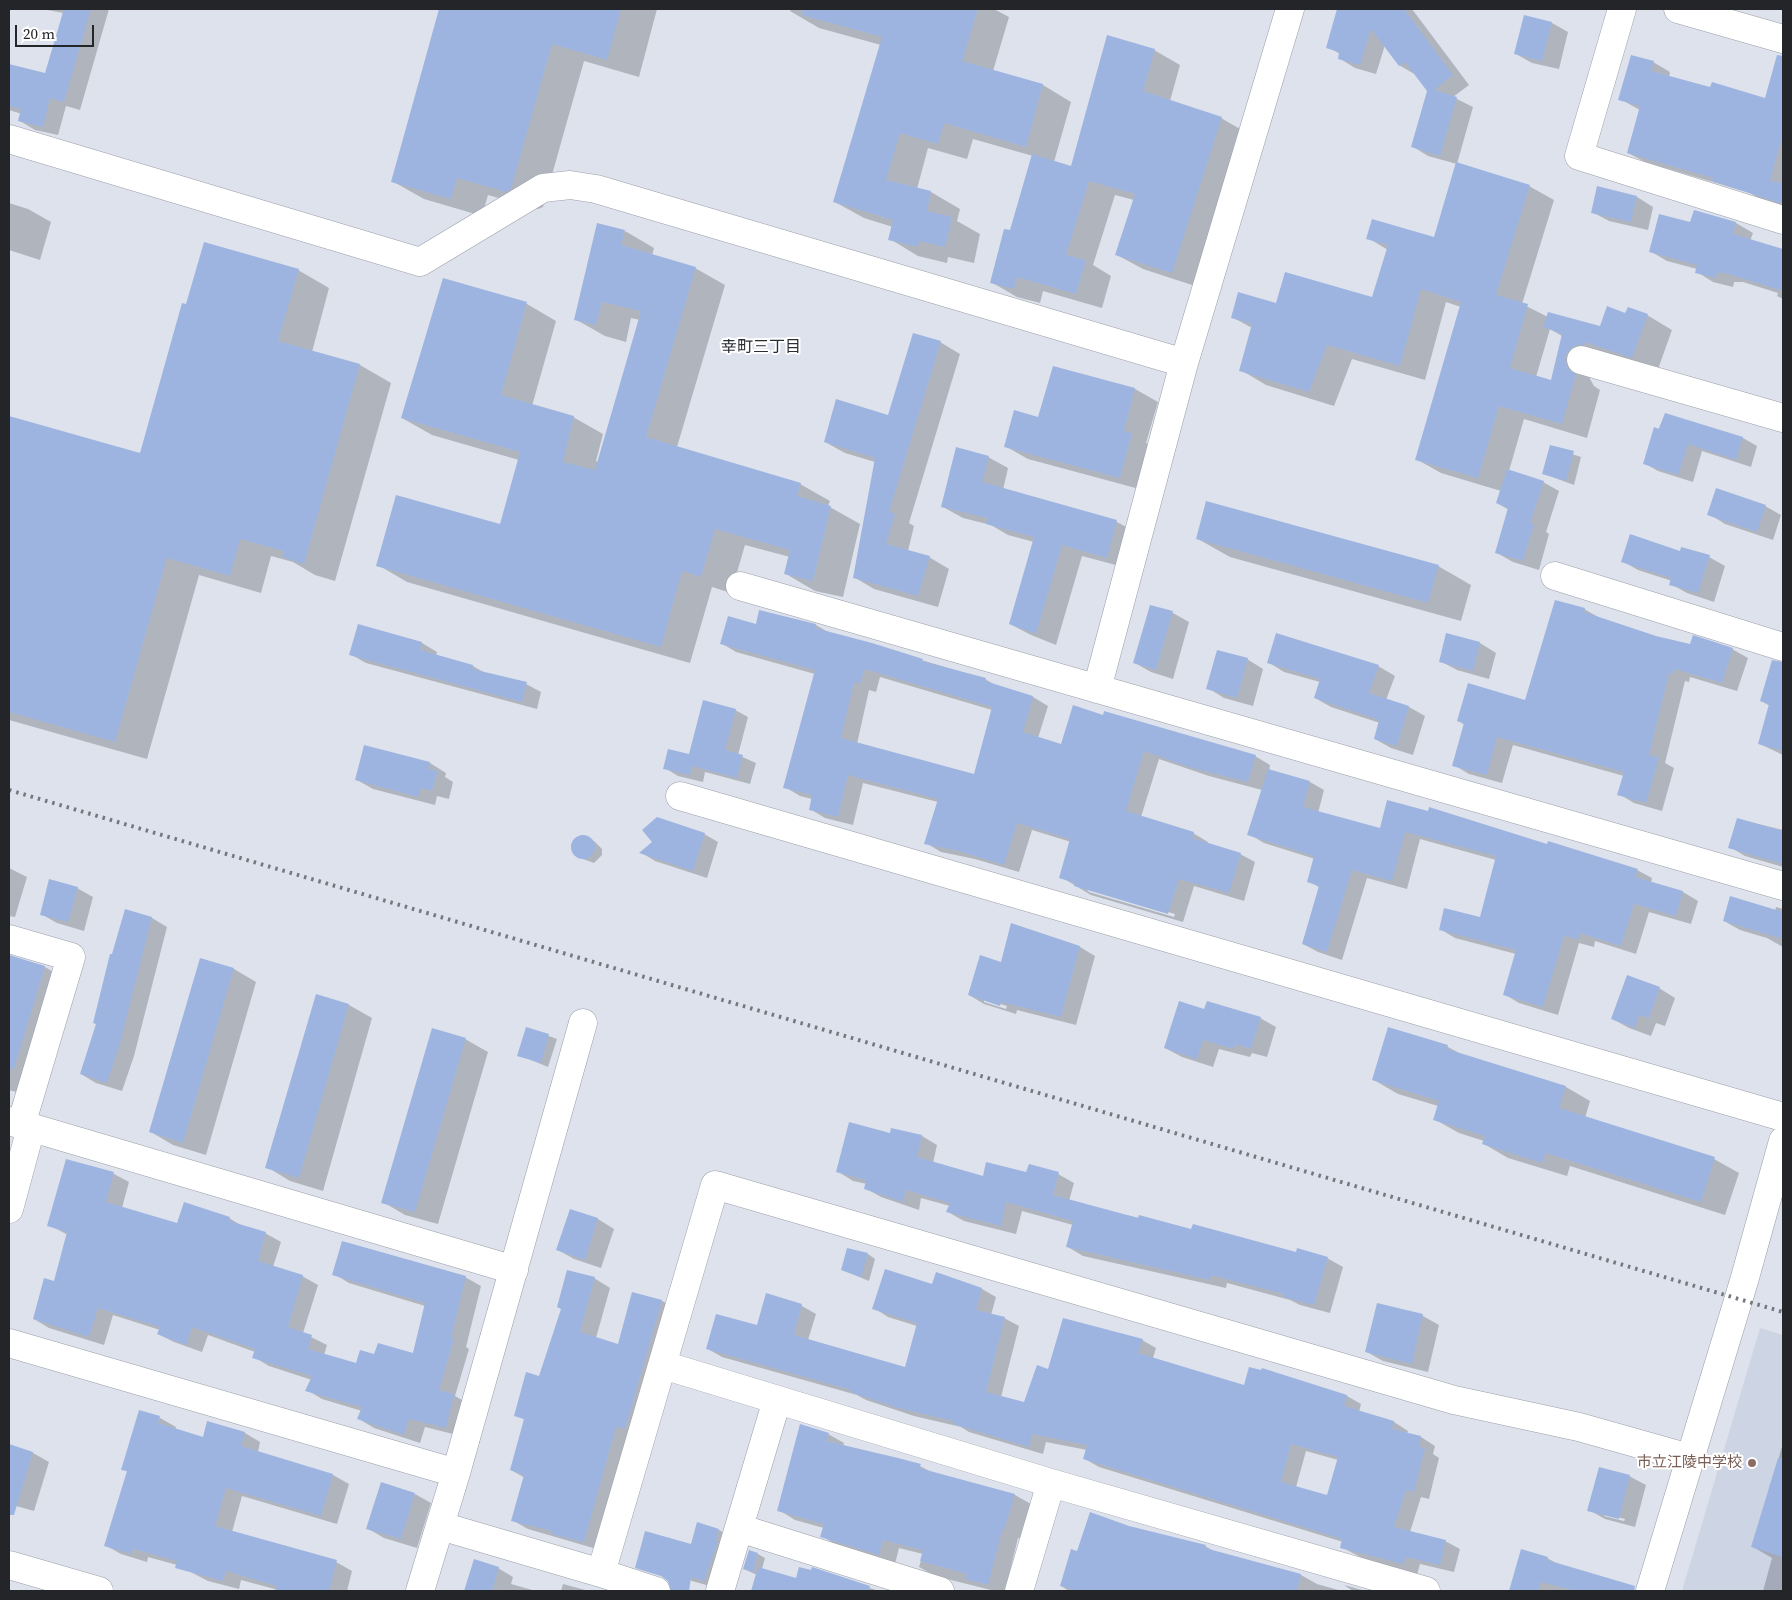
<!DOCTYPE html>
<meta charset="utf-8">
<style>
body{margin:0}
#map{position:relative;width:1792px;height:1600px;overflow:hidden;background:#dde2ec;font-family:"Source Serif 4",serif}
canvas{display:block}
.frame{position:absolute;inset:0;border:10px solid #242529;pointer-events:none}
.scale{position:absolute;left:15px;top:25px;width:79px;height:22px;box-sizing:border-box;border:2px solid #242529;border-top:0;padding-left:6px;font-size:15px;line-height:18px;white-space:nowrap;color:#242529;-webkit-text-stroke:4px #fff;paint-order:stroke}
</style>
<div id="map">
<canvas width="1792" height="1600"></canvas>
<div class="frame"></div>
<div class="scale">20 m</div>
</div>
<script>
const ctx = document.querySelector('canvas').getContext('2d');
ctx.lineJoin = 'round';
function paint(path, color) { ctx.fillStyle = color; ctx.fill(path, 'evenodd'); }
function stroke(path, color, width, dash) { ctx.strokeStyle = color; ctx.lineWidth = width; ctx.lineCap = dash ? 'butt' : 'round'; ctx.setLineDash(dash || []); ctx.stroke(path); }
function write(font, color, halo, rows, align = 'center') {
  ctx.font = font + ' "Source Serif 4","Noto Sans JP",serif'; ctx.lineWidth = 4; ctx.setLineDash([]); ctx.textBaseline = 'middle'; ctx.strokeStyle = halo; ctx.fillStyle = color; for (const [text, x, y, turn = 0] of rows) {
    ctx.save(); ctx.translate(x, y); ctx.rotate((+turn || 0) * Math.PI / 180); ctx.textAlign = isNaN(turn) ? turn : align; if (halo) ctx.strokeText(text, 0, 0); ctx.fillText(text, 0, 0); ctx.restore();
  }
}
paint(new Path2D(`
 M1760,1328L1783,1335V1591H1682Z`), '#cdd5e5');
paint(new Path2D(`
 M42,9H109L80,110L66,106L58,135L35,130L20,121L22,114L9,110V65L46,74L63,13Z
 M441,9H657L639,77L584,61L543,207L538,209L488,195L482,216L424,199L392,181Z
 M791,9H994L1009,17L993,71L1043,85L1071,102L1054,162L1072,167L1154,50L1180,65L1170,101L1221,118L1247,133L1198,287L1143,269L1117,255L1134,200L1115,195L1093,265L1111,276L1102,308L1043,291L1040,303L1017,297L991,282L1011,232L1033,156L973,139L967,159L928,148L917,189L931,192L960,209L957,221L980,234L974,263L948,257L947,263L918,256L890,239L893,227L864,218L835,202L881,45L819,28L790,11Z
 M1339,9H1412L1469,85L1453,97L1473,107L1457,164L1529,186L1554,200L1522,304L1548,317L1600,328L1626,315H1647L1672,330L1657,372L1591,370L1590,379L1594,386L1600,390L1587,438L1524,419L1509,471L1543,482L1559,491L1546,532L1549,534L1539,570L1513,562L1497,553L1509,510L1497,503L1501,491L1441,473L1416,459L1461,307L1446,302L1425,380L1352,359L1334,406L1266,385L1241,370L1252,328L1232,317L1277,305L1373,298L1388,250L1368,238H1434L1457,164L1428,156L1412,146L1428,91L1416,75L1399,65L1385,45L1376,74L1355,68L1339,58L1340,54L1328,47ZM1550,329L1562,336L1552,381L1536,377Z
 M1525,16L1552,23L1568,32L1559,69L1532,63L1516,54Z
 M1653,62L1670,72L1669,77L1711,89L1766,99L1768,93L1783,97V207L1764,201L1750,193L1645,162L1628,153L1640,110L1620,99Z
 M1598,188L1637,197L1653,207L1648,230L1609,221L1592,212Z
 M9,203L28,209L51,222L40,260L9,250Z
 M1694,211L1736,223L1753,233L1750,241L1783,250V299L1777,296L1778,293L1743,282H1734L1733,287L1713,282L1697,272V269L1667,261L1650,251L1691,224Z
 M625,231L654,248L652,256L695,268L725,285L677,447L800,484L830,501L828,506L860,524L843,597L815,591L786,574L790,557L745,545L731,593L712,587L690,663L407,582L378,565L500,526L519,460L432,435L402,418L444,280L527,304L556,321L532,406L573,417L603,434L596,461L598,462L640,320L631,318L626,342L605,336L575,319Z
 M298,270L329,288L312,352L360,365L391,383L335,581L315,575L293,562L271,556L261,593L199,575L147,759L9,720V417L141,454L187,305Z
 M940,342L960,354L909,523L914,526L908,551L929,557L949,569L938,607L874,589L854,577L875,462L845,453L825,442L889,417Z
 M1054,367L1135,389L1158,402L1146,443L1154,448L1143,490L1028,459L1005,446L1039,418Z
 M1665,414L1743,438L1757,446L1751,467L1702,451L1693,482L1658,471L1644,463Z
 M1551,447L1581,457L1574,485L1544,474Z
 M988,457L1008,468L1003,490L1117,522L1137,533L1127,568L1082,556L1056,645L1031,635L1010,624L1034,542L1008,535L991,525L963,518L943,507Z
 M1765,506L1781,515L1773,540L1725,524L1709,514Z
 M1198,539L1438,566L1471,585L1461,621L1230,557Z
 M1681,553L1709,557L1725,566L1714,602L1687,593L1671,584L1672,581L1638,570L1622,561Z
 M1151,606L1173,613L1189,622L1173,679L1151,672L1135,663Z
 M1584,609L1600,618L1656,637L1690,646L1732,649L1748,658L1737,691L1690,677L1689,682L1685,681L1665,763L1674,768L1662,811L1634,803L1619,794L1624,776L1513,745L1502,783L1469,774L1454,765L1465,725L1458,721L1526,701Z
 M816,625L828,632L985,679L997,686L1033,697L1048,706L1038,738L1062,746L1104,716L1255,756L1270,765L1269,771L1310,782L1324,790L1318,813L1381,829L1548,845L1637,870L1652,878L1651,883L1683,892L1698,901L1691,924L1649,912L1636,954L1595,941L1594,947L1579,943L1558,1015L1519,1003L1504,994L1516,954L1455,938L1440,929L1481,918L1496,860L1420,839L1407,889L1367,878L1342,960L1318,952L1303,944L1320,888L1309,881L1315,859L1264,843L1249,834L1262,790L1209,776L1159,759L1141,817L1193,833L1208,842L1207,844L1240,854L1255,862L1244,901L1194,886L1183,922L1091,895L1061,877L1071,842L1032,830L1019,872L975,859L941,852L926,843L938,802L863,783L853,825L825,818L810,809L812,799L800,796L785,787L815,674L736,652L721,643L757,626ZM880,677L992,710L974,776L857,744L869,690L876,692ZM1085,888L1175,914L1174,917L1089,892Z
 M1447,635L1480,643L1496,653L1489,679L1457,670L1440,661Z
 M422,643L437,652L436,656L473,666L485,673L526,684L541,692L537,709L366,663L350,654Z
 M1247,659L1263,669L1253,706L1224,698L1208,688Z
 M1268,662L1378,666L1395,676L1386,700L1409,707L1425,716L1413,755L1391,748L1375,739L1380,723L1331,707L1315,698L1320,682L1284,672Z
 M1772,664L1783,668V755L1760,744L1770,706L1761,701Z
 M735,710L748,717L738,755L756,763L750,784L705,772L703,782L678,776L665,768L690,756Z
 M365,747L430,763L446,773L445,777L453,782L449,799L437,796L435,805L373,789L357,780Z
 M1738,819L1783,830V867L1745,856L1730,847Z
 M704,834L718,842L707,878L655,861L642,853Z
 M580,836L594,841L602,849V855L594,863L580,858L572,849L575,839Z
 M9,868L27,877L15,917L9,916Z
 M77,888L93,897L84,931L57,923L41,914Z
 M1776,907L1783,909V947L1767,938L1740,930L1724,921L1775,911Z
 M126,910L152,918L167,927L134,1056L122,1091L96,1083L81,1074L98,1025Z
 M1012,925L1080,947L1095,956L1076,1025L1017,1010L1016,1014L984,1004L969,995L1002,964ZM984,999L1007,1006L1006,1009L984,1002Z
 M18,959L45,967L60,976L30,1096L9,1090V992Z
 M201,960L234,969L256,982L206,1155L173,1145L151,1132Z
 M1659,988L1675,998L1665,1026L1656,1023L1651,1036L1629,1028L1613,1019Z
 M317,995L349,1005L372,1018L323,1191L290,1181L267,1167Z
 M1205,1011L1260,1018L1276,1027L1267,1057L1252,1053L1250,1057L1219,1049L1213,1067L1182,1057L1165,1048Z
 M527,1028L557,1039L548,1067L519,1055Z
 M1389,1029L1448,1047L1461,1054L1566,1087L1590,1101L1585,1118L1714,1159L1739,1173L1725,1215L1570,1166L1567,1176L1508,1158L1484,1144V1141L1459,1133L1434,1119L1438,1106L1398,1094L1374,1080Z
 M465,1039L488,1052L438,1224L405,1215L383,1202Z
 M891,1135L922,1136L937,1145L933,1163L984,1177L1058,1174L1074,1183L1069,1201L1192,1231L1297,1254L1327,1258L1343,1267L1330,1313L1300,1305L1290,1300L1227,1283L1226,1288L1083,1256L1068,1247L1073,1225L1022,1211L1016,1234L964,1221L948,1212L950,1206L921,1198L919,1210L881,1197L865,1188L867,1184L853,1181L837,1171Z
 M67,1160L114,1174L129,1182L122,1208L178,1224L229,1218L244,1227L265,1233L281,1242L273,1267L302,1276L318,1285L303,1333L327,1345L324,1355L357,1364L375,1356L413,1354L425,1306L349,1283L334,1274L465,1277L481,1286L466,1347L469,1349L455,1396L469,1404L461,1436L425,1427L420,1443L374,1428L359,1419L362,1411L322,1399L307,1390L312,1380L269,1366L254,1357L255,1352L208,1335L202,1352L174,1342L158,1334L160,1330L113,1315L104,1345L49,1328L34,1319L55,1282L68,1235L49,1225Z
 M570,1210L598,1219L614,1229L601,1268L574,1259L558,1250Z
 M868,1254L875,1259L869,1281L842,1270Z
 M594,1278L610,1288L596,1338L619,1346L633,1293L662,1301L678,1310L600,1550L528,1529L512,1520L525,1478L511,1470L525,1420L516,1415L540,1377Z
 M933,1285L982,1289L996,1297L991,1315L1004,1318L1019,1326L1001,1397L1024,1403L1049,1370L1142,1340L1156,1348L1153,1358L1245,1387L1347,1396L1361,1404L1359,1412L1394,1422L1408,1431L1407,1434L1421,1437L1435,1446L1433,1454L1439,1458L1429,1499L1421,1497L1410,1532L1445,1541L1460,1549L1454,1572L1420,1564L1417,1575L1370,1562L1341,1547L1343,1542L1099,1467L1085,1459L1087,1450L1046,1442L1043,1454L969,1432L961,1427L914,1416L866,1400L857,1395L722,1357L708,1349L758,1327L767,1295L802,1306L816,1314L808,1340L906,1369L917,1326L888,1317L874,1308ZM1306,1451L1338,1460L1327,1497L1296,1487Z
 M1378,1305L1423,1316L1439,1325L1428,1372L1383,1361L1367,1352Z
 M140,1412L160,1418L176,1427L175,1430L204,1439L208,1423L245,1433L260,1442L258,1452L333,1475L349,1484L337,1524L242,1496L232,1532L336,1562L352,1571L347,1591H282L241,1580L239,1589L208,1581L177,1565L148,1557L147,1562L121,1554L105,1545L128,1472L123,1469Z
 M828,1434L844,1443L843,1446L920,1466L933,1473L1015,1495L1031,1504L1020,1538H1018L1005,1591H995L935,1576L919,1567L923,1554L899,1548L895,1564L838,1546L822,1536L824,1528L795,1520L779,1510Z
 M1783,1443V1591H1763L1772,1558L1753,1547Z
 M9,1446L33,1453L49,1462L34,1511L9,1504Z
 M1629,1476L1646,1485L1635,1527L1605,1519L1589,1510ZM1604,1514L1625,1519L1624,1521L1604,1516Z
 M415,1494L431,1503L417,1548L384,1538L367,1528Z
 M698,1523L719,1530L735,1539L720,1589L654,1570L692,1546Z
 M1205,1546L1217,1553L1301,1575L1317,1584L1342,1591H1069L1061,1586L1078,1553Z
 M1522,1551L1547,1558L1558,1564L1631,1591H1510Z
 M758,1554L765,1558L762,1569L797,1579L812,1572L813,1569L879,1591H752L757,1575L744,1569Z
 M474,1561L498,1568L513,1577L511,1584L536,1591H466Z
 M563,1584L589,1591H561Z
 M1344,1585L1366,1591H1353Z`), '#0003');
paint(new Path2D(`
 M64,9H91L64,102L50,98L43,127L18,121L21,109L9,106V64L45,73Z
 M439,9H621L607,60L552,44L511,189L506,192L457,178L451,199L391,182Z
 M803,9H978L962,61L1043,84L1026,147L944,123L938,144L900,133L886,180L931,191L927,211L952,217L945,247L919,241L918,247L888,240L893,220L833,202L882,37L802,15Z
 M1337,9H1404L1453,75L1434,90L1457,97L1440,156L1411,147L1427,91L1405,62L1399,66L1371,29L1360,65L1338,59L1339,52L1326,48Z
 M1524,15L1552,22L1542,61L1514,54Z
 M1107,35L1155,49L1143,91L1222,117L1172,273L1115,255L1135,194L1089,181L1066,255L1086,260L1076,294L1017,277L1014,289L990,283L1004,229L1010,230L1032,154L1071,166Z
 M1631,55L1654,61L1651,71L1710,87L1712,82L1765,98L1777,55L1783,56V133L1770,181L1783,183V204L1712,181L1713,178L1627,153L1640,106L1618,100Z
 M1456,162L1530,185L1496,295L1528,304L1510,368L1551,380L1562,334L1543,327L1548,312L1600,326L1607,306L1625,313L1628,307L1648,314L1632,358L1585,342L1584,345H1577L1570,349L1566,355V363L1569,370L1576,374L1562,424L1499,406L1478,478L1415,460L1461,302L1421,289L1400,366L1327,345L1309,392L1239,371L1252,324L1231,318L1238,292L1276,303L1285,272L1372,297L1388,245L1366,239L1372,219L1434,237Z
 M1597,186L1637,196L1631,222L1591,213Z
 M1694,210L1736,222L1733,234L1783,249V291L1725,273H1717L1716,278L1695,273L1697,265L1649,252L1659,214L1690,222Z
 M597,223L625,230L621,245L696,267L646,437L801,483L797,496L831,506L813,581L784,574L790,550L715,529L701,577L682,571L661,647L376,566L396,495L500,524L520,452L401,418L443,278L527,302L501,395L574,416L563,462L595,470L641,311L602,302L596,325L574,320Z
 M204,242L299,269L278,341L360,364L304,564L282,557L284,551L240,539L230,576L167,558L115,742L9,712V416L140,453L182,303L186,304Z
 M913,333L941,341L889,512L895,514L886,544L930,556L918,596L853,578L875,458L824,442L836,399L888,415Z
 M1053,366L1135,388L1124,431L1132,433L1120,478L1004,447L1014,410L1038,417Z
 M1665,413L1743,437L1736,460L1688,444L1678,475L1643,464L1654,427L1659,429Z
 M1550,445L1574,451L1566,481L1542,474Z
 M956,447L989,456L982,482L1117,520L1107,558L1062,545L1036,634L1009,624L1034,537L986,524L988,518L941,507Z
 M1507,469L1544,481L1530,523L1534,524L1523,561L1495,553L1508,508L1496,503Z
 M1716,488L1766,505L1757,532L1707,515Z
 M1206,501L1439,565L1428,603L1196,539Z
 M1630,534L1680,551L1681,547L1710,555L1698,593L1669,585L1671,578L1621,562Z
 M1555,600L1585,608L1584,612L1656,636L1690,644L1693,635L1733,648L1722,683L1675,669L1673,674L1669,673L1649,755L1659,758L1646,803L1617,795L1624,772L1497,737L1487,775L1452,766L1464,723L1457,721L1468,683L1525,700Z
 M1150,605L1173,611L1156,670L1133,663Z
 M759,610L816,624L815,628L872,643L923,659L922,661L986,678L985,681L1033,696L1023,732L1061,744L1073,705L1103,715L1104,711L1256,755L1248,782L1192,768L1144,751L1126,811L1194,832L1192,838L1241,853L1229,893L1179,879L1168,914L1074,886L1075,883L1059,878L1070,839L1017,823L1004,865L959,851L924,844L938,799L848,775L838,817L809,810L812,795L783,788L815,670L720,644L728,616L756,624ZM865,669L992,707L974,774L841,738L854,682L860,684Z
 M358,624L422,642L420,650L473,665L472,669L527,682L522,702L349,655Z
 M1276,633L1379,665L1369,693L1409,706L1397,746L1374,739L1379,720L1314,698L1320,679L1267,663Z
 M1446,633L1480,642L1473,671L1439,662Z
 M1217,650L1248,658L1237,698L1206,689Z
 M1772,660L1783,662V751L1758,744L1769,704L1760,701Z
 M703,700L736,709L725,750L743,755L737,778L692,766L690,775L663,769L668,749L689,754Z
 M364,745L430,762L428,769L438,771L432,791L421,788L418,797L355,780Z
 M1268,769L1310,781L1303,807L1380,828L1387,800L1428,811L1429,807L1547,844L1548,841L1638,869L1635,877L1683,891L1676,916L1634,904L1621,946L1580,933L1579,939L1564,936L1543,1007L1503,995L1516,950L1439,930L1444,908L1480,917L1496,856L1405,832L1392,881L1352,870L1327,952L1302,944L1319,886L1307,882L1314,856L1247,835Z
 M657,817L705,833L693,871L639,853L652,842L642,830Z
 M1737,818L1783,831V864L1728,848Z
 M571 847a12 12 0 1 1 24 0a12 12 0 1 1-24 0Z
 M49,879L78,887L68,922L40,915Z
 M1730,896L1783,912V939L1723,921Z
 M125,909L152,917L119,1047L107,1083L80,1074L96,1024L93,1023L110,954H112Z
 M1011,923L1080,946L1061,1017L1001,1002L1000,1006L968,995L980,955L1001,962Z
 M9,955L45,966L14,1069H9Z
 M200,958L234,968L183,1143L149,1132Z
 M1627,975L1660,987L1649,1018L1639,1015L1635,1028L1611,1019Z
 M316,994L349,1004L299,1178L265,1168Z
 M1179,1001L1204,1009L1207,1001L1261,1017L1251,1049L1235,1044L1234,1049L1203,1040L1197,1059L1164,1048Z
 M526,1027L549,1034L541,1063L517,1056Z
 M1388,1027L1448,1045L1447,1049L1566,1086L1559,1108L1715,1157L1701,1202L1546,1153L1542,1163L1482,1144L1485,1136L1433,1120L1439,1101L1372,1080Z
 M432,1028L466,1038L415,1212L381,1203Z
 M849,1122L890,1133L891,1128L922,1135L917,1157L983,1176L986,1162L1026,1172L1029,1164L1059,1172L1053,1195L1138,1218L1139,1215L1191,1229L1193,1224L1296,1252L1297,1248L1328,1257L1314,1305L1283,1297L1284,1294L1211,1275L1210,1280L1066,1247L1073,1221L1006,1202L1001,1226L946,1212L950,1203L906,1190L903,1202L864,1189L866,1180L836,1172Z
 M66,1159L114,1172L106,1202L177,1223L184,1202L230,1217L229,1221L266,1232L258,1261L303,1275L288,1327L312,1335L308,1349L356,1363L360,1350L374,1354L378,1343L413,1353L425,1303L332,1275L342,1241L466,1276L451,1338L454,1339L439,1390L454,1394L446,1428L409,1419L404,1435L357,1419L362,1407L305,1391L312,1376L252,1358L255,1349L192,1327L186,1345L157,1334L160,1327L98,1308L89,1337L33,1319L44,1278L54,1281L67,1232L47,1226Z
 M570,1209L598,1218L585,1260L556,1250Z
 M847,1248L868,1253L861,1277L841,1270Z
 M885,1269L932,1284L936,1272L982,1288L976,1310L1005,1317L986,1392L1024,1402L1037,1365L1048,1369L1063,1318L1143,1339L1138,1353L1244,1385L1249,1367L1261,1370L1262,1368L1347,1395L1344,1406L1394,1421L1392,1429L1421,1436L1419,1447L1425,1448L1414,1492L1406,1490L1394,1527L1446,1540L1440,1565L1406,1557L1403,1564L1340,1548L1342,1539L1083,1459L1087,1445L1032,1434L1029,1447L953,1424L954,1421L898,1408L850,1392L851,1390L706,1349L716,1314L757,1325L766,1293L802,1304L794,1335L905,1367L917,1323L872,1309ZM1291,1444L1338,1457L1327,1495L1281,1482Z
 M567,1270L595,1277L580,1332L618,1344L632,1292L662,1300L625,1429L616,1427L584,1542L551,1534L552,1531L511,1521L524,1475L510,1470L524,1419L514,1416L526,1372L539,1376L561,1309L557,1307Z
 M1377,1303L1423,1314L1412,1364L1365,1352Z
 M139,1410L160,1416L158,1423L203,1437L207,1421L245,1432L241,1446L333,1474L321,1516L226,1488L215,1526L337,1560L329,1591H275L277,1586L226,1571L223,1581L175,1568L177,1561L133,1549L131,1554L104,1546L127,1471L121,1470Z
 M800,1424L829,1433L826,1441L898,1458L921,1464L919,1468L1015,1494L1004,1530H1002L988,1585L965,1579L967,1574L920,1561L923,1550L883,1540L879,1555L820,1537L824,1524L777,1511Z
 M9,1444L33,1452L14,1515H9Z
 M1778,1458H1783V1557L1751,1547Z
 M1599,1467L1630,1475L1619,1519L1587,1511Z
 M381,1482L415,1493L401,1539L366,1529Z
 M1090,1512L1129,1526L1206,1545L1205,1548L1301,1574L1297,1591H1077L1060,1586L1071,1549L1077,1551Z
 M697,1522L719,1529L716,1541H718L704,1581L691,1577L689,1591H671L668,1581L661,1576L635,1568L645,1531L691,1544Z
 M1521,1549L1548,1557L1547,1560L1635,1586L1634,1591H1576L1541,1582L1538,1591H1509Z
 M749,1550L758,1553L753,1572L743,1569Z
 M474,1559L499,1567L492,1591H464Z
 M758,1567L796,1578L799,1567L811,1570L812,1567L870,1586L869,1591H751Z`), '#9db4e1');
const minor = new Path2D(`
 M1622,9L1579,156L1783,220
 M9,139L420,262L543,188L570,185L596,189L1184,363
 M1581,360L1783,418
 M1555,576L1783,647
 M740,586L1783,886
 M1097,689L1184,363L1290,9
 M680,796L1783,1117
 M9,939L71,957L21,1125
 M9,1121L514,1270
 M9,1209L31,1128
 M9,1343L456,1473
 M663,1365L1051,1483L1426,1591
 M441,1526L601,1573L715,1185L1454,1400L1579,1427L1689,1458
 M739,1528L940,1591
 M9,1565L99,1591
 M601,1573L656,1591
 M420,1591L456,1473L583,1023
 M720,1591L777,1400
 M1019,1591L1051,1483`);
const tertiary = new Path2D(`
 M1678,9L1783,39
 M1650,1591L1744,1281L1783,1141`);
stroke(minor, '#9a9fa8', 29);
stroke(tertiary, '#9a9fa8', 29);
stroke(minor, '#fff', 28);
stroke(tertiary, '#fff', 28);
stroke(new Path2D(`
 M9,790L1783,1312`), '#74777e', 4, [2.5, 5]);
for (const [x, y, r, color] of [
 [1752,1463,5,"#8d6e63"]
]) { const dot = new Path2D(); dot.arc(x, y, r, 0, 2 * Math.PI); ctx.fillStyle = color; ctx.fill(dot); stroke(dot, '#fff', 2); }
write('15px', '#785e54', '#fff', [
 ["市立江陵中学校",1742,1463]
], 'right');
write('16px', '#292d34', '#fff', [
 ["幸町三丁目",761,348]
]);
</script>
